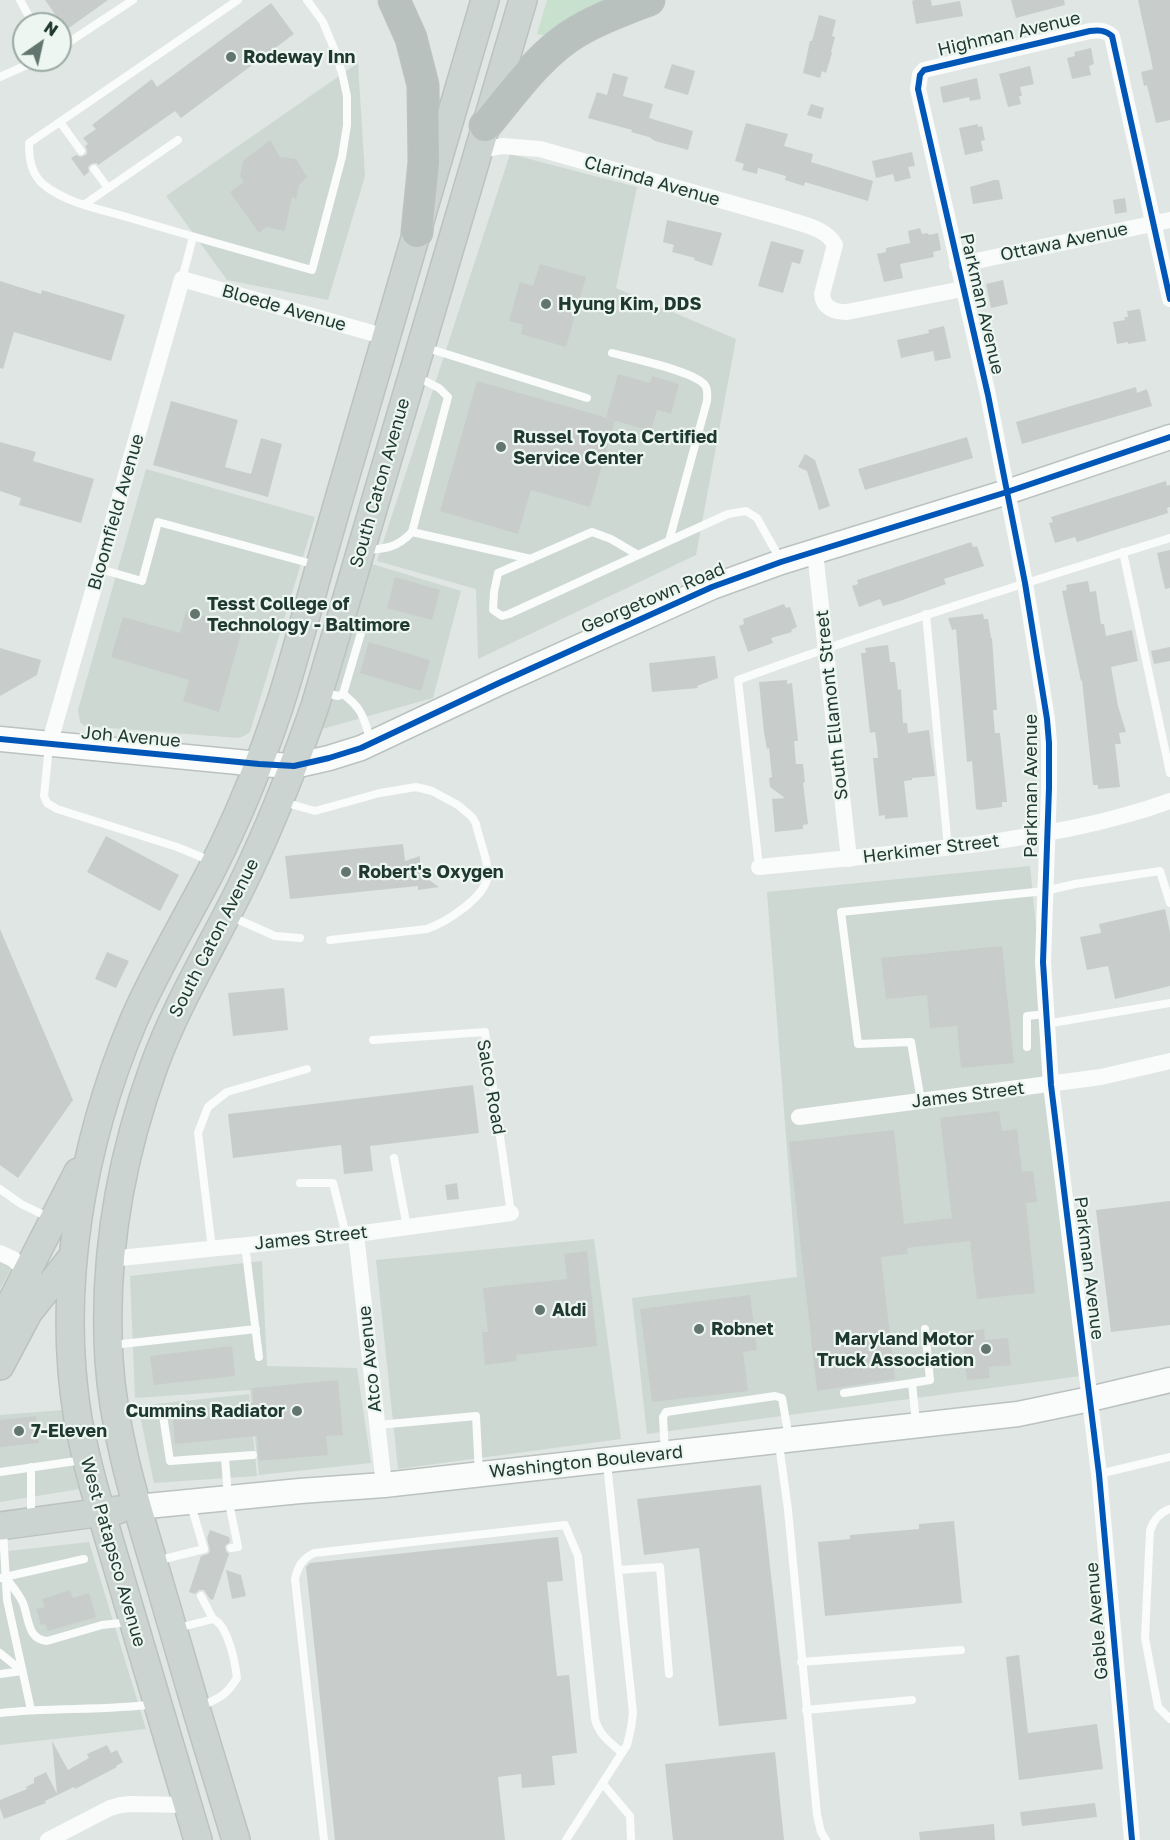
<!DOCTYPE html>
<style>
body{margin:0}
#map{position:relative;width:1170px;height:1840px;overflow:hidden;background:#e0e6e3;font-family:"Golos Text",sans-serif}
canvas{display:block}
.north{position:absolute;left:12px;top:12px;width:60px;height:60px;box-sizing:border-box;background:#edf6f1;border:2px solid #9baaa4;border-radius:50%;rotate:34deg;font-size:16px;font-weight:700;line-height:24px;text-align:center;color:#1f3830}
.north::after{content:'';display:block;margin:auto;width:21px;height:27px;background:#63756f;clip-path:polygon(50% 0,100% 100%,50% 72%,0 100%)}
</style>
<div id="map">
<canvas width="1170" height="1840"></canvas>
<div class="north">N</div>
</div>
<script>
const ctx = document.querySelector('canvas').getContext('2d');
ctx.lineJoin = 'round';
function paint(path, color) { ctx.fillStyle = color; ctx.fill(path, 'evenodd'); }
function stroke(path, color, width, dash) { ctx.strokeStyle = color; ctx.lineWidth = width; ctx.lineCap = dash ? 'butt' : 'round'; ctx.setLineDash(dash || []); ctx.stroke(path); }
function write(font, color, halo, rows, align = 'center') {
  ctx.font = font + ' "Golos Text",sans-serif'; ctx.lineWidth = 4.5; ctx.setLineDash([]); ctx.textBaseline = 'middle'; ctx.strokeStyle = halo; ctx.fillStyle = color; for (const [text, x, y, turn = 0] of rows) {
    ctx.save(); ctx.translate(x, y); ctx.rotate((+turn || 0) * Math.PI / 180); ctx.textAlign = isNaN(turn) ? turn : align; if (halo) ctx.strokeText(text, 0, 0); ctx.fillText(text, 0, 0); ctx.restore();
  }
}
paint(new Path2D(`
 M358,63L365,176L328,300L227,280L166,196Z
 M510,154L637,187L616,288L736,339L696,555L478,659L476,589L377,561Z
 M146,469L315,517L250,732L244,736L238,738L85,726L80,722L78,710Z
 M372,564L461,591L433,698L322,729Z
 M1030,866L1081,1376L647,1434L632,1298L797,1277L767,892Z
 M594,1239L621,1439L398,1469L376,1260Z
 M0,1261L12,1267L0,1289Z
 M262,1261L267,1366L357,1368L371,1463L259,1475L250,1390L135,1398L130,1276Z
 M249,1394L257,1476L154,1483L138,1406Z
 M64,1410L80,1489L0,1502V1415Z
 M89,1542L146,1729L0,1745V1552Z`), '#cdd8d3');
paint(new Path2D(`
 M547,0H623L552,37L537,34Z`), '#c8e0ce');
paint(new Path2D(`
 M45,0H108L66,30Z
 M914,0H931L932,6L960,1L963,16L916,24L912,1Z
 M1011,0H1064L1065,5L1016,18Z
 M1138,0H1170V120L1156,123L1147,85L1144,86L1141,72L1153,69Z
 M271,3L294,34L181,118L175,111L101,163L99,165L96,163L91,164L88,167L89,172L84,176L71,158L76,155L81,157L87,154V150L85,146L88,144L83,138L96,129L92,125L152,79L157,87Z
 M819,15L836,20L832,36L835,37L831,52L832,53L826,73L822,71L820,78L803,73L810,41H812Z
 M1091,48L1094,64L1089,66L1091,75L1072,79L1067,58L1075,56L1074,52Z
 M672,64L695,71L688,95L664,88Z
 M1030,66L1034,84L1020,87L1022,96H1019L1021,104L1008,107L999,74Z
 M613,73L628,77L623,96L653,104L649,118L693,131L688,150L655,141L649,137L631,132L632,130L588,118L597,92L607,95Z
 M977,78L981,99L970,101L969,97L943,103L940,87Z
 M811,104L824,108L821,119L807,115Z
 M746,123L788,134L784,146L813,154L811,162L873,181L868,201L805,182L804,186L785,180L786,176L758,168L757,174L742,170L744,164L735,161Z
 M978,124V127L982,126L985,140L981,141L983,151L965,155L959,128Z
 M270,140L280,157L296,159L307,177L299,185L296,199L292,197L285,231L266,227L259,233L230,192L244,182L240,176L243,161Z
 M912,152L915,166L908,167L911,178L895,182L893,174L876,178L872,161Z
 M994,180H999L1003,199L973,204L970,187Z
 M1125,198L1127,212L1115,214L1113,200Z
 M667,220L722,233L712,266L694,260L695,258L672,252L674,245L663,242Z
 M920,228L922,234L928,233L929,235L938,233L941,250L933,252L934,257L900,264L903,278L884,282L877,254L886,252V248L910,243L908,231Z
 M771,241L804,250L800,264L792,262L783,293L758,286Z
 M540,264L586,277L566,347L521,334L523,325L509,321L520,282L533,286Z
 M1003,280L1008,304L991,308L986,284Z
 M0,281L41,294L42,290L125,315L111,361L14,332L3,369L0,368Z
 M1140,309L1146,341L1128,344V342L1117,344L1113,322L1125,320L1124,317H1128L1127,311Z
 M944,326L951,358L935,361L933,351L901,358L897,340L929,333L928,330Z
 M618,374L650,383L652,376L679,384L671,414L657,410L651,431L606,418Z
 M477,381L615,420L590,507L531,490L518,534L440,511Z
 M1136,387L1137,393L1147,389L1152,406L1022,444L1016,422Z
 M171,401L238,420L225,467L251,474L261,438L282,444L268,497L153,465Z
 M967,437L973,458L865,490L858,469Z
 M0,442L36,452L33,461L94,479L81,523L19,505L21,498L0,491Z
 M805,454L815,460L830,506L819,510L807,471L798,467Z
 M1166,481L1167,486L1170,485V507L1167,508L1168,513L1077,542L1075,537L1055,543L1049,523L1053,522L1051,517Z
 M971,542L973,547L977,546L984,566L944,579L946,584L900,601L883,606L880,599L859,607L852,586L858,584L857,580Z
 M1170,550V588L1165,589L1157,553Z
 M395,577L440,590L432,620L387,608Z
 M1088,581L1090,592L1096,591L1101,624H1104L1106,636L1132,630L1138,661L1111,667L1118,706L1126,732L1119,733L1121,744H1115L1120,787L1098,789V785H1093L1082,680L1081,681L1062,591L1067,590L1066,585Z
 M784,604L786,608L790,607L797,627L791,630L792,632L771,638L773,643L748,652L739,626L744,624L743,619Z
 M186,611L243,627L219,712L183,701L189,680L111,657L123,617L180,633Z
 M983,614L984,619H988L991,638H992L997,710H993L995,733H1000L1007,802H1002V807L980,810L976,809L972,761L967,762L956,629L952,630L948,618Z
 M369,642L430,660L421,691L360,673Z
 M888,645L890,662H895L898,690L901,689L903,723H907L908,733L929,730L935,776L912,778V780L904,781L908,817L885,819V815L879,816L873,758H878L877,746L875,732L870,733L861,653H866L865,648Z
 M1170,647V661L1154,664L1151,651Z
 M0,648L41,660L37,675L0,696Z
 M715,656L718,678L697,686L698,688L652,692L649,663Z
 M787,680V684L792,683L798,741H794L796,764H803L805,782L803,783L808,824L803,825V829L775,832L772,799L785,798L770,787L769,778L772,777L769,748L767,749L764,733L759,682Z
 M106,836L179,875L160,911L87,872Z
 M403,844L405,861L420,856V869L418,872L439,887L418,890V886L290,899L285,856Z
 M1165,909L1170,932V986L1115,999L1108,966L1087,970L1080,937L1101,933L1099,924Z
 M0,929L73,1100L18,1178L0,1165Z
 M1002,946L1014,1063L961,1068L957,1026L930,1028L927,995L886,999L881,958Z
 M107,952L129,961L116,988L95,979Z
 M284,988L288,1030L233,1036L228,993Z
 M473,1085L479,1133L370,1146L373,1171L344,1174L341,1145L233,1158L228,1114Z
 M999,1111L1002,1131L1017,1129L1022,1172L1033,1171L1037,1202L1026,1203L1035,1293L977,1299L970,1241L907,1248L908,1254L881,1257L895,1379L817,1391L789,1142L894,1130L904,1224L952,1218L940,1118Z
 M457,1183L459,1199L447,1200L445,1185Z
 M1170,1201V1325L1111,1332L1096,1210Z
 M587,1251L597,1346L516,1355L517,1361L485,1365L482,1332H488L483,1288L567,1279L564,1254Z
 M750,1295L757,1350L743,1352L748,1391L652,1402L640,1309Z
 M984,1329L985,1340L1008,1338L1011,1365L989,1367L990,1378L967,1380L962,1332Z
 M232,1346L235,1376L154,1385L150,1356Z
 M338,1380L343,1435L326,1436L328,1455L259,1461L257,1436L175,1444L172,1411L253,1403L252,1388Z
 M36,1416L39,1443L0,1447V1420Z
 M761,1485L787,1719L719,1726L699,1548L644,1555L637,1499Z
 M954,1521L962,1603L825,1616L818,1542L850,1539V1535L919,1529V1524Z
 M210,1530L229,1537L230,1542L225,1546L226,1551L229,1554L213,1600L210,1599L204,1590H199L195,1594L189,1592L201,1556L208,1554L210,1551L207,1538Z
 M558,1537L563,1581L547,1582L557,1676L569,1675L577,1753L552,1756L555,1785L522,1788L521,1774L498,1777L505,1840H335L306,1567L310,1563Z
 M226,1570L241,1575L246,1596L232,1599Z
 M70,1590L73,1598L89,1593L96,1617L48,1631L45,1624L41,1625L36,1609L45,1607L42,1599Z
 M1019,1655L1028,1733L1097,1724L1103,1769L1019,1780L1006,1657Z
 M52,1741L68,1770L89,1758L87,1754L107,1745L111,1753L117,1750L123,1762L116,1766L117,1767L75,1789L74,1787L45,1801L46,1803L4,1819L0,1808V1800L27,1789L26,1787L34,1783V1778L46,1772L57,1794Z
 M775,1752L784,1840H673L665,1764Z
 M1095,1803L1097,1817L1022,1826L1020,1812Z
 M994,1824L995,1840H920L919,1832Z`), '#c8cdcb');
const secondary = new Path2D(`
 M0,739L259,764L294,766L329,758L361,748L499,683L712,587L781,562L1007,492L1170,437
 M137,1507L300,1491L384,1485L1018,1414L1090,1399L1170,1380`);
const primary = new Path2D(`
 M0,1324L78,1172
 M0,1366L28,1313L73,1256
 M0,1526L118,1510
 M198,1840L101,1512C92,1482 84,1451 78,1419C56,1289 82,1143 133,1022C155,971 184,923 210,873C238,818 261,762 280,704C290,674 298,643 307,612C322,558 337,505 353,451C396,301 441,150 485,0
 M236,1840C210,1756 185,1672 161,1588C139,1513 114,1438 109,1360C103,1261 120,1160 154,1066C176,1005 211,948 240,889C269,830 293,769 315,706L523,0`);
const highway = new Path2D(`
 M394,0L411,38L423,85L424,162L417,232
 M485,126C513,93 540,53 578,31C600,18 625,9 649,0`);
stroke(secondary, '#bac3be', 27);
stroke(primary, '#bac3c0', 30);
stroke(highway, '#bac3c0', 33);
stroke(new Path2D(`
 M20,0L33,24
 M238,0L29,143C29,159 31,174 44,185C68,204 101,209 130,218C190,236 251,253 312,270L342,157L347,125V96L342,73L335,51L323,22L307,0
 M60,48L133,0
 M0,77L38,60
 M60,122L81,151
 M94,169L108,188
 M85,204L178,140
 M182,279L193,237
 M424,347L587,398
 M612,353C630,358 700,372 706,387C708,391 707,397 707,401L669,541
 M412,532L531,559
 M364,550C385,549 397,548 412,532L448,397L439,388L417,377
 M1123,552L1170,773
 M638,555L611,539L592,532L498,573L494,592L493,610L502,616L509,614L728,514L746,511L757,518L780,559
 M100,569L142,581L158,522L316,565
 M926,614L948,848
 M322,692L338,696L343,694L361,633L358,627L344,623
 M343,694C364,710 363,718 371,741
 M49,745L44,796L47,803L57,809L177,847L211,861
 M283,802L315,811L380,793L416,787L432,791L458,805L472,817L476,824C479,839 488,860 488,874C487,897 446,922 427,929L330,940
 M759,867L738,680C880,628 1025,583 1170,538
 M230,916L275,936L300,938
 M1046,1024L1170,1003
 M373,1040L485,1032L511,1213
 M1027,1047V1016L1046,1014
 M921,1101L911,1042L858,1044L841,912L1045,891L1075,884L1160,871L1170,903
 M394,1158L407,1227
 M300,1183H333L346,1235
 M0,1189L21,1204L50,1218
 M245,1245L259,1357
 M212,1249L198,1133L208,1107L227,1092L307,1069
 M113,1345L256,1329
 M844,1393L912,1383
 M120,1413L162,1409L170,1461L225,1457L228,1498L238,1547L231,1548
 M916,1423L912,1383L930,1380L925,1329
 M378,1425L476,1416L479,1474
 M779,1444L788,1510L817,1815L821,1832L826,1840
 M665,1453L663,1417L666,1412L775,1396L782,1398L789,1438
 M225,1457L253,1455
 M31,1467V1518
 M0,1472L83,1460
 M1099,1474L1170,1457
 M1170,1509C1160,1512 1153,1521 1150,1531L1145,1638L1158,1707L1170,1719
 M3,1530L7,1600L31,1710
 M156,1561L204,1549L191,1505
 M618,1570L660,1567L669,1674
 M0,1578L84,1559
 M6,1578C12,1586 19,1594 23,1603C29,1618 27,1639 47,1641L102,1625L129,1622
 M201,1596L213,1619
 M178,1628L213,1619C228,1625 235,1662 237,1678C225,1697 219,1698 199,1707
 M0,1653L22,1671
 M801,1662L961,1650
 M0,1674L22,1671
 M806,1710L912,1700
 M0,1713C52,1707 104,1711 155,1704
 M603,1784L630,1816L631,1840
 M324,1840L295,1579C298,1566 302,1559 314,1553L565,1525L578,1556L595,1719C599,1735 610,1742 622,1753
 M566,1840L627,1745L631,1728L633,1713L607,1463`), '#fafbfb', 8);
stroke(new Path2D(`
 M478,151L502,146L540,149L787,219C804,225 826,228 835,245L822,294C823,308 834,312 847,312L962,289
 M957,265L1170,220
 M815,552L849,859
 M49,745L182,279L386,337
 M759,867C832,860 905,853 978,844C1045,834 1106,824 1170,801
 M799,1117L1101,1077L1170,1061
 M356,1234L384,1485
 M0,1253L13,1259L33,1277
 M110,1259L356,1234L511,1213
 M48,1840L110,1808L121,1805L130,1804L188,1805
 M1132,1840L1099,1474L1051,1085L1043,962L1049,788V743L1047,719L1025,583L988,395L918,89L920,75L924,70L1090,31C1099,30 1105,30 1112,36L1170,299`), '#fafbfb', 16);
stroke(secondary, '#fafbfb', 24);
stroke(primary, '#ccd4d1', 27);
stroke(highway, '#b8c1be', 30);
stroke(new Path2D(`
 M0,739L259,764L294,766L329,758L361,748L499,683L712,587L781,562L1007,492L1170,437
 M1132,1840L1099,1474L1051,1085L1043,962L1049,788V743L1047,719L1025,583L988,395L918,89L920,75L924,70L1090,31C1099,30 1105,30 1112,36L1170,299`), '#0057b8', 6);
for (const [x, y, r, color] of [
 [231,57,6,"#63756f"],
 [546,304,6,"#63756f"],
 [501,447,6,"#63756f"],
 [195,614,6,"#63756f"],
 [346,872,6,"#63756f"],
 [540,1310,6,"#63756f"],
 [699,1329,6,"#63756f"],
 [986,1349,6,"#63756f"],
 [297,1411,6,"#63756f"],
 [19,1431,6,"#63756f"]
]) { const dot = new Path2D(); dot.arc(x, y, r, 0, 2 * Math.PI); ctx.fillStyle = color; ctx.fill(dot); stroke(dot, '#edf6f1', 2); }
write('18px', '#1f3830', '#edf6f1', [
 ["Highman Avenue",1009,34,-13],
 ["Clarinda Avenue",652,181,16],
 ["Ottawa Avenue",1064,242,-12],
 ["Parkman Avenue",982,304,77],
 ["Bloede Avenue",284,308,16],
 ["South Caton Avenue",380,483,-74],
 ["Bloomfield Avenue",116,512,-74],
 ["Georgetown Road",653,598,-23],
 ["South Ellamont Street",832,705,-96],
 ["Joh Avenue",131,737,5],
 ["Parkman Avenue",1031,786,-90],
 ["Herkimer Street",931,849,-7],
 ["South Caton Avenue",214,938,-63],
 ["Salco Road",491,1087,80],
 ["James Street",968,1095,-7],
 ["James Street",311,1238,-6],
 ["Parkman Avenue",1089,1268,83],
 ["Atco Avenue",370,1359,-96],
 ["Washington Boulevard",586,1462,-6],
 ["West Patapsco Avenue",113,1552,74],
 ["Gable Avenue",1097,1621,-95]
]);
write('bold 18px', '#1f3830', '#edf6f1', [
 ["Rodeway Inn",243,57],
 ["Hyung Kim, DDS",558,304],
 ["Russel Toyota Certified",513,437],
 ["Service Center",513,458],
 ["Tesst College of",207,604],
 ["Technology - Baltimore",207,625],
 ["Robert's Oxygen",358,872],
 ["Aldi",552,1310],
 ["Robnet",711,1329],
 ["Maryland Motor",974,1339,"right"],
 ["Truck Association",974,1360,"right"],
 ["Cummins Radiator",285,1411,"right"],
 ["7-Eleven",31,1431]
], 'left');
</script>
